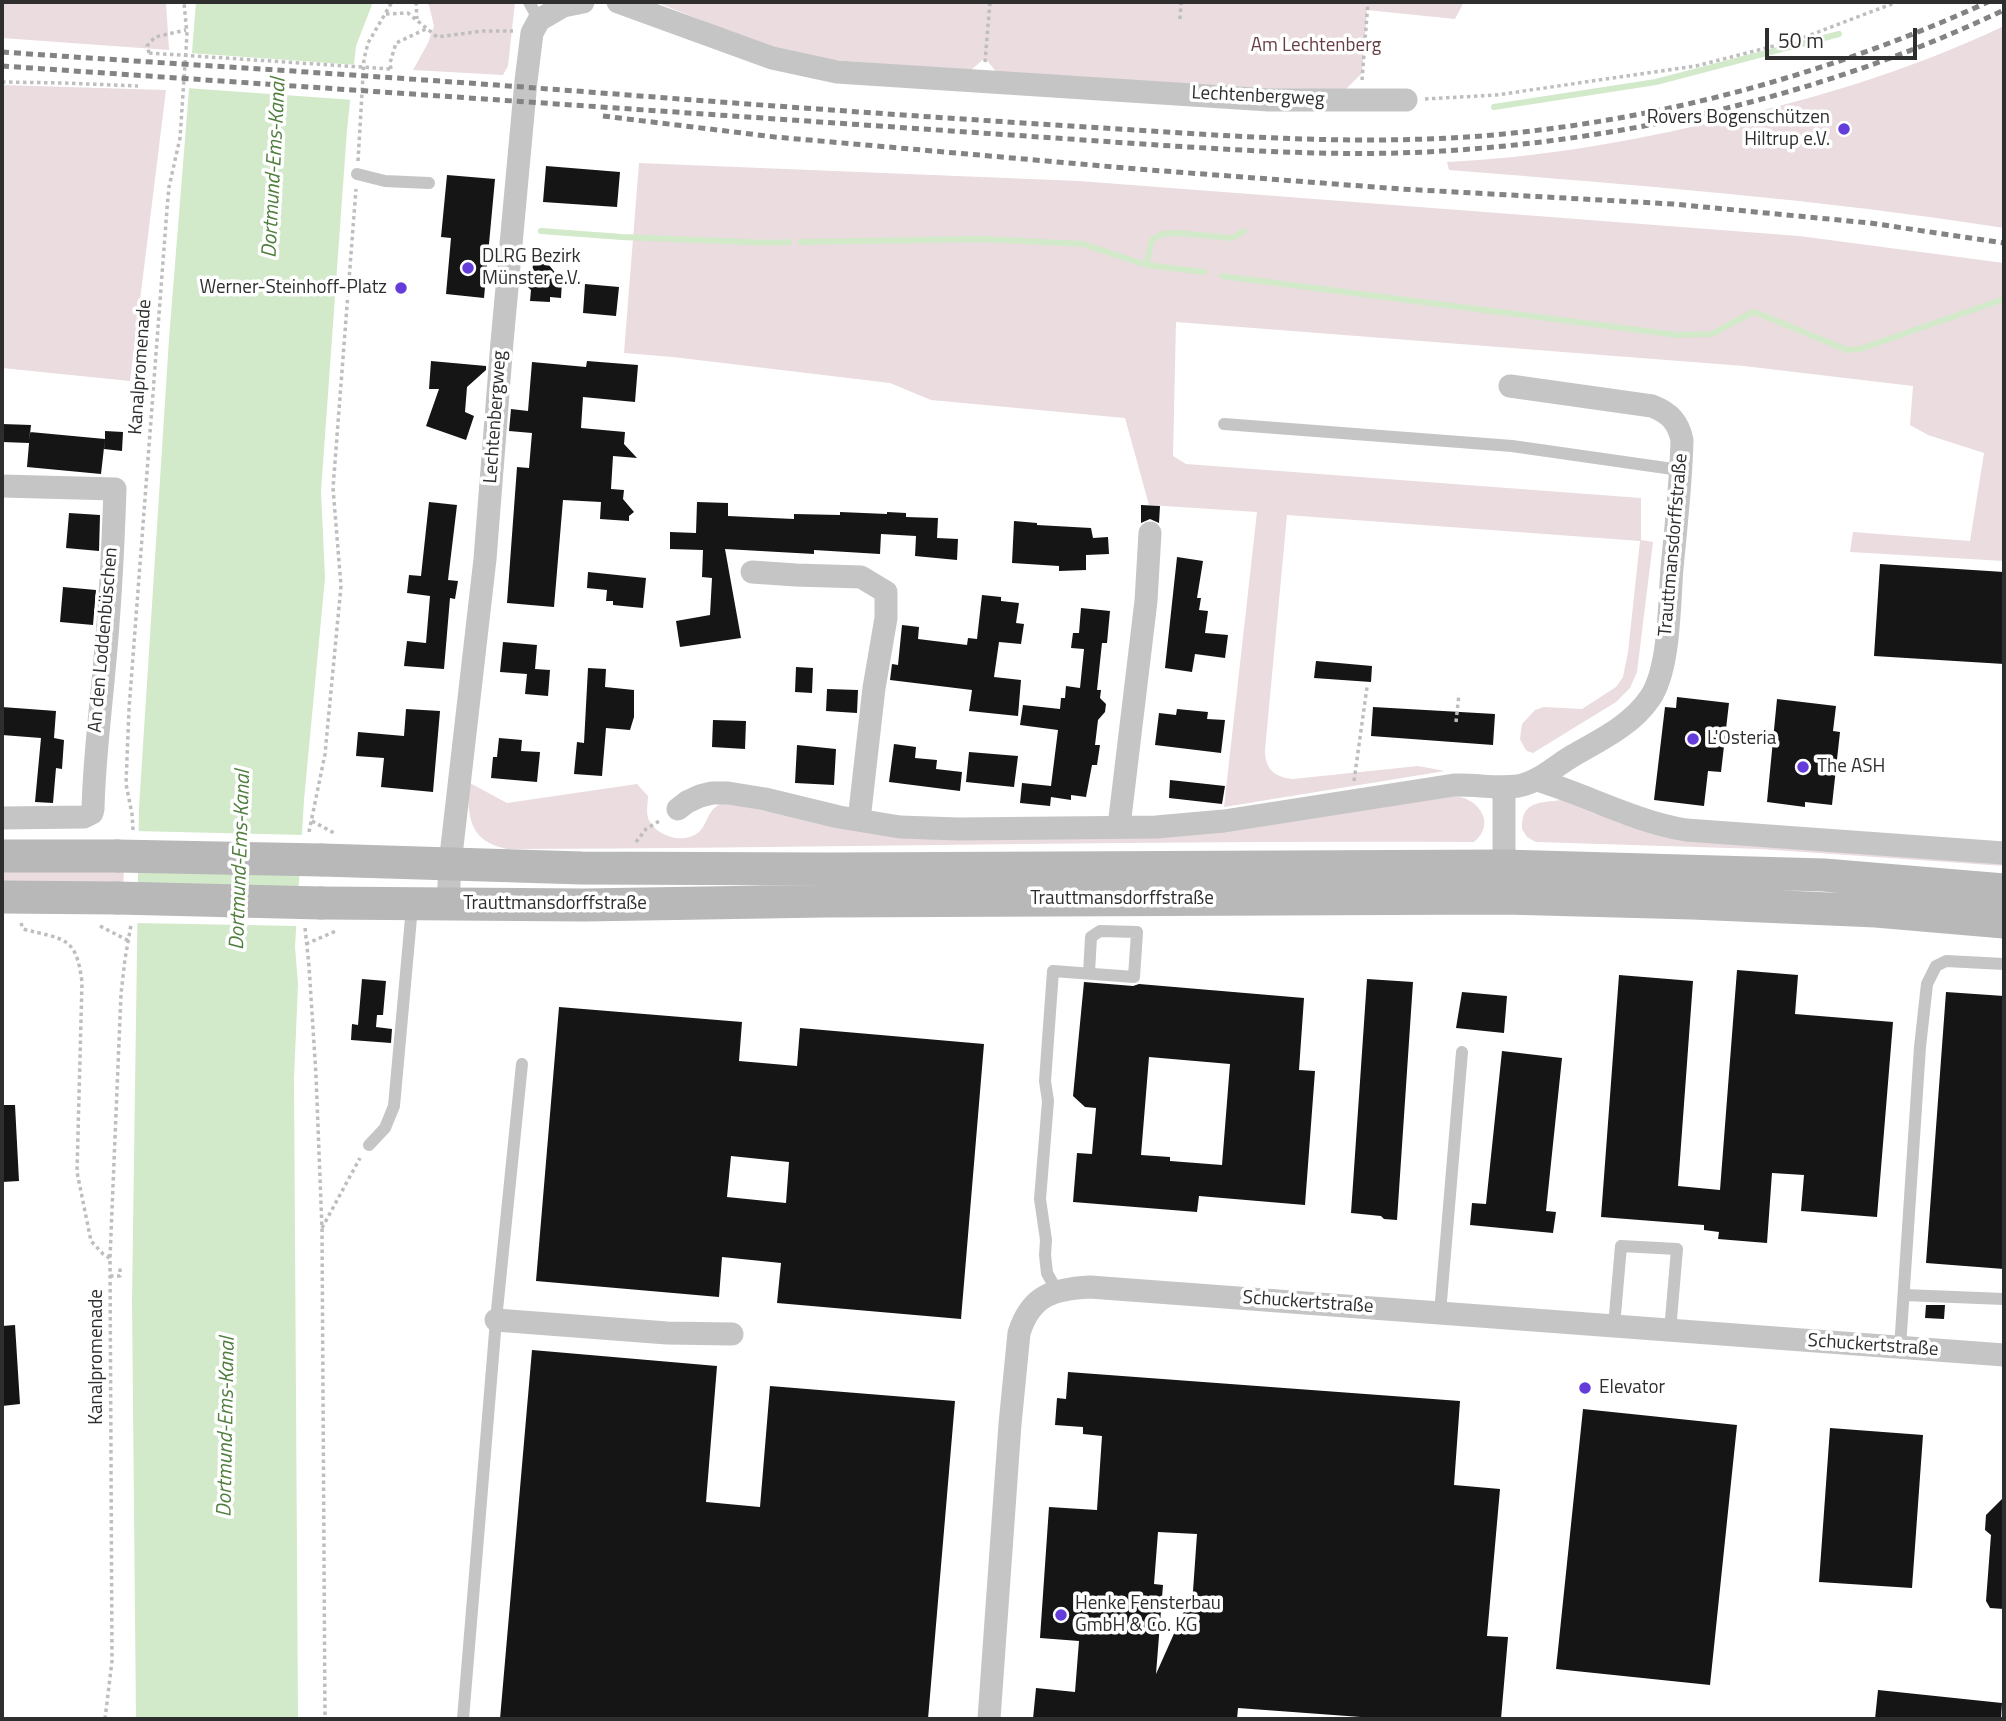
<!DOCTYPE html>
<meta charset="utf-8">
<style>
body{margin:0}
#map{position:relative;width:2006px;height:1721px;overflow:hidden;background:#fff;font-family:"Titillium Web",sans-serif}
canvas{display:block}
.frame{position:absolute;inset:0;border:4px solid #2e2e2e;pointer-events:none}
.scale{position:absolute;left:1765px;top:28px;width:152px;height:32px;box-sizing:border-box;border:4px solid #2e2e2e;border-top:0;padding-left:9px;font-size:21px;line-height:24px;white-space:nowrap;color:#2e2e2e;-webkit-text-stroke:5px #fff;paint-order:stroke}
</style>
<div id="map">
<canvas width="2006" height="1721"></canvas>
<div class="frame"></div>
<div class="scale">50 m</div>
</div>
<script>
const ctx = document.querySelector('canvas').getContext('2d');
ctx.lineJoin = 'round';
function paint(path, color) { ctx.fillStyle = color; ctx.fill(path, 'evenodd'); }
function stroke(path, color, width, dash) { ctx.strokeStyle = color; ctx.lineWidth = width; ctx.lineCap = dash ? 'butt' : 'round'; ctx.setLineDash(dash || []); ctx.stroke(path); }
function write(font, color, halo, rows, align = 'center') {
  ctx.font = font + ' "Titillium Web",sans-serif'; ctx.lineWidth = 7; ctx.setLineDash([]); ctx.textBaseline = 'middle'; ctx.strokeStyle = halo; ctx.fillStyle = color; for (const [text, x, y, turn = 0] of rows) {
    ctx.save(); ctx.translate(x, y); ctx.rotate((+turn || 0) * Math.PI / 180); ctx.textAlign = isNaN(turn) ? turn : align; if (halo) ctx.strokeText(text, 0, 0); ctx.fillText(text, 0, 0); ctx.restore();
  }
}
paint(new Path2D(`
 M2,2H166L169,50L2,38Z
 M422,2H515L508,66L503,75L413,70L428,43L434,26L429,5Z
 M656,2H1464L1455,19L1367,10L1362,73L1342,93L997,73L985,58L971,70L802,58L780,52Z
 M2004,26V228C1820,199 1634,185 1449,170L1447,162C1532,158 1617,144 1700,125C1805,102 1907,72 2004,26Z
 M2,85L166,90L130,381L2,368Z
 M639,163L1079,181L1799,236L2004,263V561L1850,552L1853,532L1970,541L1984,453L1928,435L1910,425L1913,386L1744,366L1176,322L1173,456L1186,464L1641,498V540L1653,542L1637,672L1630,688L1616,702L1533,753L1527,751L1524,747L1520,739L1521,731L1522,724L1535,710L1544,707L1582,709L1616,687L1623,677L1628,652L1640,541L1287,515L1265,750C1265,769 1274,777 1293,779L1418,766L1445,771L1224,807L1257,512L1149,505L1125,418L931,400L890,383L673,357L624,353Z
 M468,782L507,803L637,784L648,796C648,803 646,810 648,818C655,836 685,846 700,831C709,821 708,807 724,803L899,836L1455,796C1480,799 1496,824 1474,842C1152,840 830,848 507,849C468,841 468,816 468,782Z
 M1561,800L1596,814L2004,862V866L1761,849L1536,842L1527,837L1522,829C1521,800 1541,803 1561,800Z
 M2,866L124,867L123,888L2,886Z`), '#eadcdf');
paint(new Path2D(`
 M196,2H373L356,46L347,130L321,491L325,578L304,800L295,947L298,984L294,1079L298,1719H136L132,1300L139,808L169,339Z`), '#d2e9ca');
paint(new Path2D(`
 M189,53L358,65L354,100L186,88Z
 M135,831L305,835L303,874L135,870Z
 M134,885L302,888L299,926L134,923Z`), '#fff');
stroke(new Path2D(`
 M1494,107L1656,82L1839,34
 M541,231L622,237L772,243L789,242
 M801,242L982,239L1083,244L1146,265L1204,272
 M1146,265L1152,240L1162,234L1178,233L1232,238L1244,231
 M1222,276L1677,335L1712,334L1751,313L1755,312L1847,350L1860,349L2004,299`), '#d2e9ca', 6);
paint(new Path2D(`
 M546,166L620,172L617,207L543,202Z
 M447,175L495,179L484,298L446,294L451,238L441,237Z
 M533,263L548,264L562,281L561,298L550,297V302L530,301L531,290L528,287L529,280L532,277Z
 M585,284L619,287L616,316L583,313Z
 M431,361L486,366V370L467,387L465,412L474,416L466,440L426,426L439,389H429Z
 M587,361L638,365L635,402L583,397L581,428L625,432L624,444L637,458L613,456L611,489L624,490L623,499L634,512L629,516V521L600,519L601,502L563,500L554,607L507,603L517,467L529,468L532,433L509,431L511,409L528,411L532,362L586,367Z
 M2,424L31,425L29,443L2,442Z
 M105,431L123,432L122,451L104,449L105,439L101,474L27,467L30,432L105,439Z
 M429,502L457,505L448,580L458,581L455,599L450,598L444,669L404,666L407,641L426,643L430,596L407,593L409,575L421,576Z
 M697,502L728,503V516L794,519V514L840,515V512L887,514V512L906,513V517L938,518L937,538L958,539L957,560L915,556L916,536L881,534L880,554L814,550V554L725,549L741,638L680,647L676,621L710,615L712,578L702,577L703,550L670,549V532L696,533Z
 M1141,505L1160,506L1159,523L1150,519L1141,523Z
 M69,513L100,515L99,551L66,548Z
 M1014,521L1037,523V525L1091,528L1093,538L1108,537L1109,554L1086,555V570L1059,571V566L1012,563Z
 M1177,557L1203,561L1197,598H1201L1199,610L1208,611L1205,633L1228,635L1225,658L1195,654L1192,672L1165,668Z
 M1880,564L2004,572V664L1874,656Z
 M588,572L646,578L643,608L613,605V601H606L607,590L587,588Z
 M63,587L96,590L93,625L60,622Z
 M982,595L1001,597V601L1019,603L1016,623L1024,624L1021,644L999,642L994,677L1021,680L1018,716L969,711L972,690L890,680L892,664L898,665L902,625L919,627L918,639L967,645L968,638L977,639Z
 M1081,608L1110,611L1107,643H1102L1097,690H1101L1100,698L1106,704L1105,712L1098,720L1095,745H1100L1097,765H1092L1086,797L1071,795V800L1051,797L1050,806L1020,803L1022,783L1051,786L1058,730L1020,725L1023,705L1060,709L1061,698H1065L1066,686L1080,688L1084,649L1071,648L1073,633H1079Z
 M503,642L537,645L535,669L550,670L548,696L525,694L527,674L500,672Z
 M1316,661L1372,666L1371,682L1314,678Z
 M796,667L813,668L812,693L795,692Z
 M588,668L606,669L605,687L634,690V717L630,730L606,728L602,776L574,774L577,742L584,743Z
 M827,689L858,690L857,713L826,711Z
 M1677,697L1729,703L1721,772L1708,771L1704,806L1654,800L1665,707L1676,708Z
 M1777,699L1836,706L1833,731L1840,732L1832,805L1805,802V807L1767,802Z
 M2,707L56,711L54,738L64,740L62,769L56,768L53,803L35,802L41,738L2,735Z
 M1373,707L1495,714L1493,745L1371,736Z
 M406,709L440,711L433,792L381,787L384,758L356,756L358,732L404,736Z
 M1177,709L1208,712L1207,719L1225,720L1221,753L1155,745L1159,713L1176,715Z
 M713,720L746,721L745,749L712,747Z
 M499,738L522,740L521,751L540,752L537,782L491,778L493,757H497Z
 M894,744L916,747L915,758L937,760L936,769L962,772L960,791L889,782Z
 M797,745L836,749L834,785L795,783Z
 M969,752L1018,756L1014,787L966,782Z
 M1170,780L1225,786L1222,804L1169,798Z
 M1737,970L1798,975L1795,1014L1893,1022L1877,1217L1801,1211L1804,1175L1772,1173L1767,1243L1718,1239L1719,1232L1704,1230V1225L1601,1217L1619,975L1693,981L1678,1186L1720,1190Z
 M362,979L386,981L383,1015H377L376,1027L392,1029L391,1043L351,1040L352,1024L358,1025Z
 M1367,979L1413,982L1397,1220L1384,1219L1381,1216L1351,1213Z
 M1084,982L1133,986L1139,984L1304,998L1299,1070L1315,1071L1305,1205L1199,1196L1197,1212L1073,1202L1077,1153L1092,1154L1096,1108L1085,1107L1073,1096ZM1149,1057L1230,1064L1222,1165L1170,1161V1157L1141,1155Z
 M1462,992L1507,996L1504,1033L1456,1028Z
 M1946,992L2004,996V1269L1926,1263Z
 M559,1007L742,1022L739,1061L797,1066L800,1028L984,1044L961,1319L777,1303L781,1263L722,1257L719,1297L536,1281ZM731,1156L789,1162L786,1203L727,1197Z
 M1502,1051L1562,1058L1546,1211L1556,1212L1553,1233L1470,1225L1472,1203L1486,1204Z
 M2,1105H15L19,1181L2,1182Z
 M1926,1305H1945L1944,1319L1925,1318Z
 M15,1325L20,1404L2,1406V1326Z
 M532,1350L717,1366L706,1502L760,1507L770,1386L955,1401L928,1719H500Z
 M1068,1372L1460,1401L1454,1485L1500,1489L1487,1636L1508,1637L1501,1719H1388L1238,1708L1237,1719H1033L1036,1688L1075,1692L1079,1641L1040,1638L1049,1507L1097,1510L1102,1436L1083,1434V1427L1055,1425L1057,1398L1066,1399ZM1158,1532L1197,1534L1193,1591L1156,1674L1163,1585L1154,1584Z
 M1583,1409L1737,1425L1710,1685L1556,1669Z
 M1830,1428L1923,1435L1912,1588L1819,1582Z
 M2004,1497V1609L1990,1608L1986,1601L1991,1535L1985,1530L1986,1515Z
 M1878,1690L2002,1703L2001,1719H1875Z`), '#151515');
stroke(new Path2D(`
 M416,2L417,19
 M386,14L408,13L437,37L483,31H513
 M1180,19L1181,2
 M149,53L147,46L155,37L186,30
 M985,62L990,2
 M391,69L390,63L396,43L426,29
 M1362,80L1368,2
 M2,82L64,83L138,86
 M1425,99L1496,95L1696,66L1797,40L1897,2
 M358,161L364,59L368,43L392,2
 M1456,722L1459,694
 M1354,781L1367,687
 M312,821L334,833
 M133,830L132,814L126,784L129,709L167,209L169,187L180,138L187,35L184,2
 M309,832L325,754L341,586L333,488L356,189
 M636,842L646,829L661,820
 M21,923L23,929C64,940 76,935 82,982L77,1172L91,1241L103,1254L110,1258
 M100,926L129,941
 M305,928L309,966L316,1075L322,1229L325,1719
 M306,944L336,931
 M322,1228L360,1158
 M110,1276H120V1265
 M105,1719L112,1661L110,1258L121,994L125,959L131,925`), '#bebebe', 3.5, [3.5, 3.5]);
stroke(new Path2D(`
 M529,2L539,20
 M357,174L385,181L429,183
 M1224,424L1512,446L1680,470
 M369,1145L385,1128L394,1106L411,918
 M1057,1291L1047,1273L1045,1255L1046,1240L1040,1199L1048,1101L1045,1081L1053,971L1134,977L1137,932L1100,931L1091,937L1089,973
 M1904,1295L2004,1299
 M1440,1313L1462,1052
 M1614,1326L1621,1246L1677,1249L1670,1331
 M1900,1348L1920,1047L1927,984L1936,966L1946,961L2004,964
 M463,1719L496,1320L522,1064`), '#c5c5c5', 12);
stroke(new Path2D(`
 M618,2L772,58L837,72L1269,100H1406
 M2,486L115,489C113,550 110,610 104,670C100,717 94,762 93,809L92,813L84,817L2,818
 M752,572L796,575L861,577L886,592V618L874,688L859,820
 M1537,780C1587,795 1633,821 1686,830L2004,853
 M1504,787V880
 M678,809L687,802L700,796L712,793H728L765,799L839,817L900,827L959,829L1156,827L1224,821L1454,785C1475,784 1497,789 1518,786C1539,782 1555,766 1574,755C1600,740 1632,725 1650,698C1670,669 1669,604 1672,568C1676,526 1681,483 1682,440C1678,422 1670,413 1652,406L1510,386
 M1119,826L1146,601L1150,533
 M448,905L450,864L485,559L502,342L526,81L532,33L539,20L563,6L583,2
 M496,1320L667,1333L732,1334
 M989,1719L1010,1424L1019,1333C1031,1295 1053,1289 1090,1287L2004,1355`), '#c5c5c5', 23);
stroke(new Path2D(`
 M2,856H117
 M322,860L582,868L828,869L1504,866L1824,875L2004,890
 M2,897L117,898
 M321,903L584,905L825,901L1504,898L1692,903L1876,911L2004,922`), '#b8b8b8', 33);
stroke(new Path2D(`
 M2,52C143,62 284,70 425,80C556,89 687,100 818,109C928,117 1039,124 1150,131C1274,139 1399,146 1523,132C1684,114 1841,69 1988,2
 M2,66L1157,145C1252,151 1348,157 1443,151C1636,139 1830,93 2004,10
 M603,116L775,137L1137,169L1401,189L1673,204L1870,223L2004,243`), '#838383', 5, [7, 5]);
stroke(new Path2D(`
 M149,53L391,69`), '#bebebe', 3.5, [3.5, 3.5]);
stroke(new Path2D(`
 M117,856L322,860
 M117,898L321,903`), '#b8b8b8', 33);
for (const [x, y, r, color] of [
 [1844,129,7,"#633cd9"],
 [468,268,7,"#633cd9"],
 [401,288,7,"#633cd9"],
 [1693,739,7,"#633cd9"],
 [1803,767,7,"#633cd9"],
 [1585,1388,7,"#633cd9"],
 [1061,1615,7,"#633cd9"]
]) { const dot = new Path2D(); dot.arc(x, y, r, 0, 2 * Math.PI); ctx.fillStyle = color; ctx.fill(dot); stroke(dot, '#fff', 2.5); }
write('19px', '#663e44', '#fff', [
 ["Am Lechtenberg",1316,46]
]);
write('19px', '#2e2e2e', '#fff', [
 ["Lechtenbergweg",1258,97,3],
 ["Kanalpromenade",141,367,-86],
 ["Lechtenbergweg",496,417,-86],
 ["Trauttmansdorffstraße",1674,545,-85],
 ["An den Loddenbüschen",104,640,-85],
 ["Trauttmansdorffstraße",1122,899],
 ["Trauttmansdorffstraße",555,904],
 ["Schuckertstraße",1308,1303,4],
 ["Schuckertstraße",1873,1346,4],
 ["Kanalpromenade",97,1357,-90]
]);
write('19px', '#2e2e2e', '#fff', [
 ["Rovers Bogenschützen",1830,118,"right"],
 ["Hiltrup e.V.",1830,140,"right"],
 ["DLRG Bezirk",482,257],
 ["Münster e.V.",482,279],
 ["Werner-Steinhoff-Platz",387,288,"right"],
 ["L'Osteria",1707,739],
 ["The ASH",1817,767],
 ["Elevator",1599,1388],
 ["Henke Fensterbau",1075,1604],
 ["GmbH & Co. KG",1075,1626]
], 'left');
write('italic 21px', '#4f7e3d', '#fff', [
 ["Dortmund-Ems-Kanal",275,168,-87],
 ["Dortmund-Ems-Kanal",241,860,-88],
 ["Dortmund-Ems-Kanal",227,1427,-89]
]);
</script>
